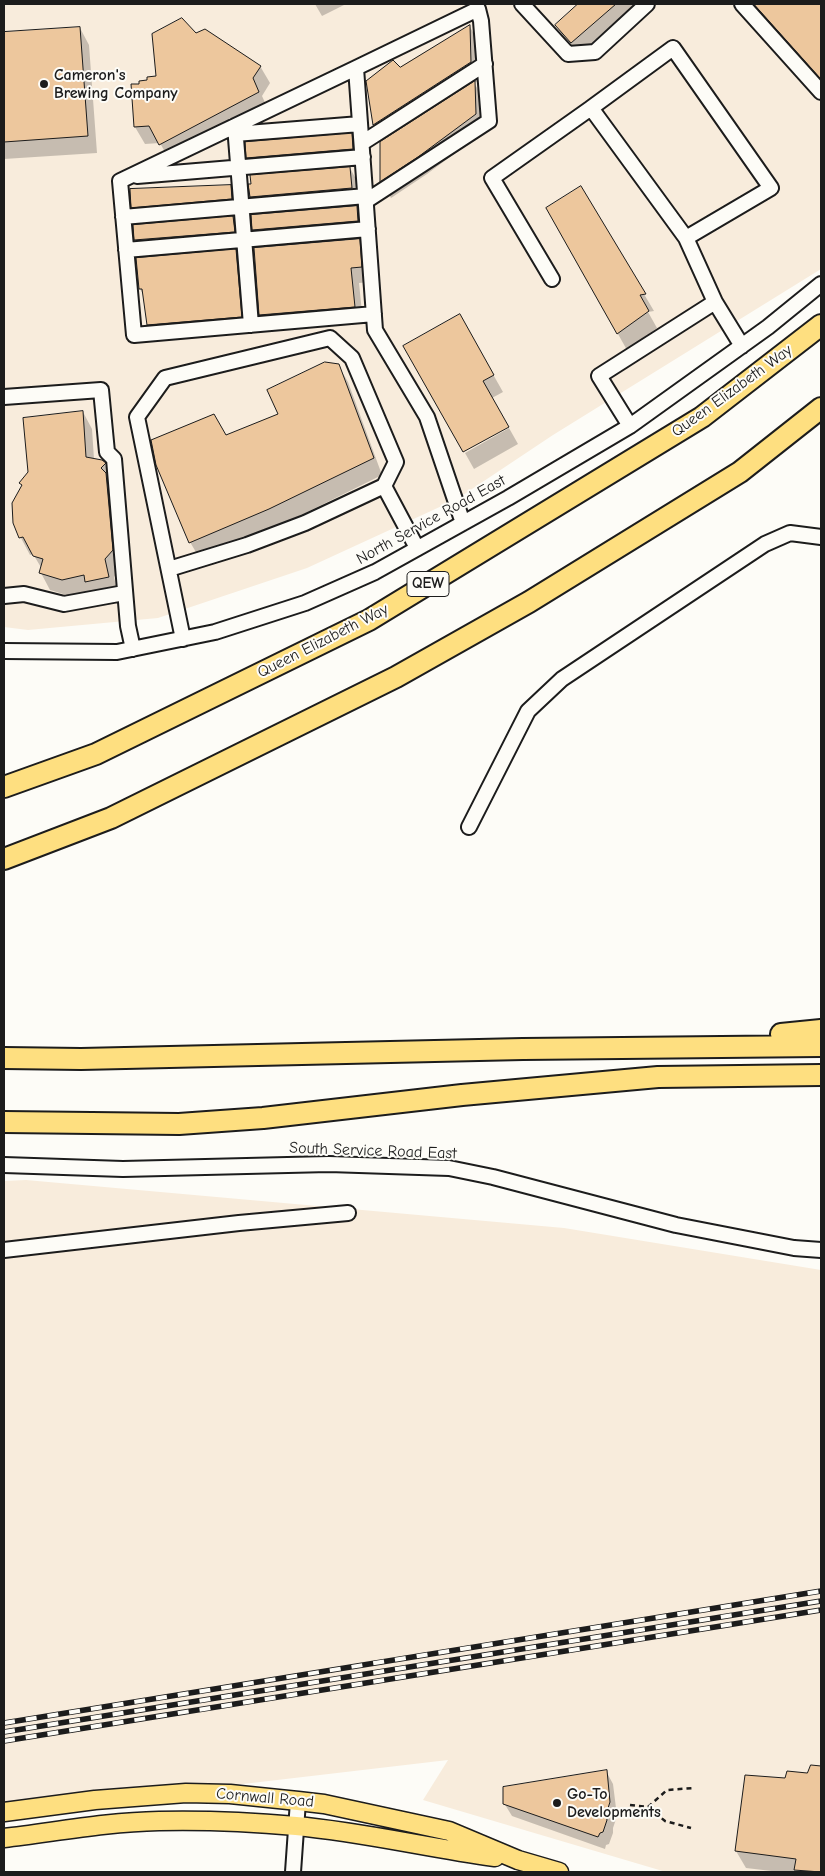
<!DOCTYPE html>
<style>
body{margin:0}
#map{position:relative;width:825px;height:1876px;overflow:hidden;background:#fdfcf7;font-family:"Comic Neue",sans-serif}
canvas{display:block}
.frame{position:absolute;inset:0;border:5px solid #1c1c1c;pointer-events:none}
</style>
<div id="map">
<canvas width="825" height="1876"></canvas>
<div class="frame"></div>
</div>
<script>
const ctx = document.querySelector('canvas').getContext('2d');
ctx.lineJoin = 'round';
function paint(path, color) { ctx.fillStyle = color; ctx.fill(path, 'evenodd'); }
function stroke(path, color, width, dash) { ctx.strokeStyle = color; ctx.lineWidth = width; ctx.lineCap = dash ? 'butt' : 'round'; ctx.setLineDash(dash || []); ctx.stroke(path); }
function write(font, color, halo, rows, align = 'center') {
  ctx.font = font + ' "Comic Neue",sans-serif'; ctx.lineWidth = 4; ctx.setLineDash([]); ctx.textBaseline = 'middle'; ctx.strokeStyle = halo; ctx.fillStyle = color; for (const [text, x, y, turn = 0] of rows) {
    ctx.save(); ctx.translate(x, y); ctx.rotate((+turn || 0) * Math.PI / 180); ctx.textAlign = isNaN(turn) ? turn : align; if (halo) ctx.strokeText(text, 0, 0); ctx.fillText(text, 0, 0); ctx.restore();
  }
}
paint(new Path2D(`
 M4,4H821V269L553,435L457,499L307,568L158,618L28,630L4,627Z
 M26,1180L564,1228L821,1270V1872H666L423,1800L448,1760L4,1812V1181Z`), '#f8ecdc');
paint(new Path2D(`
 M315,4H346L322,16Z
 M580,4H639L580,56L564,39L556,25Z
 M754,4H821V79Z
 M470,27L479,43L480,80L474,83L484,99L485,131L427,174L391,198L381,181L384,141L375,125L368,82L399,69Z
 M80,28L89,45L97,153L4,159V33Z
 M196,35L260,66L270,83L262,96L268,109L170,161L160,143L145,144L135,127L140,85L157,78Z
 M351,135L359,147L360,162L255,170L248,158Z
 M350,168L357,181L359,201L258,210L251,197Z
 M230,186L238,199L239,211L140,220L132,207Z
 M581,188L654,311L648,312L657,328L627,350L547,208Z
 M357,207L364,220L365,234L261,243L253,230L252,216Z
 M233,218L240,230L241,244L143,253L135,240L134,226Z
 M359,240L368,255L370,282L359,283L363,322L269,330L260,315L255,249Z
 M235,251L244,266L249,332L157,340L148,325L144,296L140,289Z
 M460,316L503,392L492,398L405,347Z
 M338,365L348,382L382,475L279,526L200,559L190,542L225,437L279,415Z
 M83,412L92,429L94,459L105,464L114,481L122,568L114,577L118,594L73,597L50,590L41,573L42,569L33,554L30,555L21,538Z
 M509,428L518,444L474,469L465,453Z
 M811,1766L821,1768V1872H780L746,1868L736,1851L786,1780L808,1774Z
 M606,1771L613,1784L617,1816L613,1828V1833L609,1844L606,1845L605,1849L512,1816L504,1803Z`), '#0003');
const building = new Path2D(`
 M578,4H616L571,43L555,25Z
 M754,4H821V79Z
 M182,18L196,33L205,29L261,66L253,78L259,92L159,145L149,126L134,127L131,84H139V81L147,80V77L156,76L152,34Z
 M470,25L471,62L373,125L366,81L393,60L400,67Z
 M80,27L88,136L4,142V32Z
 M475,81L476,114L418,157L380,182V142Z
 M352,133L353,149L246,158L245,142Z
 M350,167L352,188L250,197L248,184H251L250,175Z
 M231,185L232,199L131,208L130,189Z
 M581,186L646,294L640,295L649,311L617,334L546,208Z
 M357,206L358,221L252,230L251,215Z
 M233,216L235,232L134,240L133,225Z
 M360,239L362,267L351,268L355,307L259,315L254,248Z
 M236,249L242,317L147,325L142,289H139L136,258Z
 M460,314L494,375L483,381L509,427L463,452L403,346Z
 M325,362L339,364L374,458L269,509L189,543L156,465L151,440L214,414L226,435L278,414L267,390Z
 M83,411L86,457L102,460L106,463L101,468L106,473L113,550L105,559L109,577L85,582L84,575L62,580L39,573L43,559L33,556L23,537L19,538L13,523L12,503L22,485L19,483L28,472L23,418Z
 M811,1765L821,1766V1872L794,1870L796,1859L735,1851L745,1775L785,1778L787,1771L807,1773Z
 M607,1770L610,1802L606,1814L607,1820L603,1832L600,1833L598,1837L503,1804V1787Z`);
paint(building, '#edc79d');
stroke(building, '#1c1c1c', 1);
const minor = new Path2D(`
 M522,4L568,54L595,52L647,4
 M742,4L821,92
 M356,68L120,181L134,335L374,314
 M235,126L251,325
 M235,134L360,124
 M362,143L485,64
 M137,176L363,157
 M366,201L489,121L481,21L478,9L356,68L375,330L427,417L463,523
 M123,217L366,196
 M686,238L771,188L673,48L591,108L686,238L715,302L742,346
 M126,250L368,229
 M552,279L492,178L591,108
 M4,397L101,390L107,452L114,459L128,626L133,649
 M630,426L599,376L715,302
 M169,569L247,545L305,523L384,486
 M4,596L24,594L64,604L124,593
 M183,639L137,417L165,378L330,338L352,358L396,462L384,486L417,548
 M4,651L117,652L215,632L305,603L375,572L508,498L630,426L768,327L821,284
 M469,827L528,711L562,679L765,544L790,533L821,537
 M4,1165L123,1169L329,1164L449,1168L493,1177L676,1225L794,1248L821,1250
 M4,1250L239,1223L348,1213
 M293,1872L298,1801`);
const major = new Path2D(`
 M4,1812L95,1800L186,1793L230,1794L298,1801L324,1804L449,1831L518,1860L559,1872
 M4,1838C55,1832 107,1822 159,1821C204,1820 251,1822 296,1826C363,1832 428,1848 495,1857`);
const highway = new Path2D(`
 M4,787L96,754L369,620L702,417L821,325
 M4,859L111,818L396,677L529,602L740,472L821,408
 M781,1034L821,1030
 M4,1058L81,1059L523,1049L821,1046
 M4,1122L179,1124L263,1118L462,1095L658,1077L821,1075`);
stroke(minor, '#1c1c1c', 18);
stroke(major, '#1c1c1c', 21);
stroke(highway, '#1c1c1c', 24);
stroke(new Path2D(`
 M630,1805L648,1807L665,1821L691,1828
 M648,1807L667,1790L694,1788`), '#1c1c1c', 2.5, [5, 4]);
stroke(minor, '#fdfcf7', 14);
stroke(major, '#fedf80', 18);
stroke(highway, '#fedf80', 20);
const rail = new Path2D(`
 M4,1723L821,1591
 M4,1732L821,1601
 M4,1741L821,1610`);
stroke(rail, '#1c1c1c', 5.5);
stroke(rail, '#fdfcf7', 4, [11]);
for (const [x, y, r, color] of [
 [44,84,5,"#1c1c1c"],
 [557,1803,5,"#1c1c1c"]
]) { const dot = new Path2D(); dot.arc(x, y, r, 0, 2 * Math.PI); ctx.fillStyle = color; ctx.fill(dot); stroke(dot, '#fdfcf7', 2); }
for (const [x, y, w] of [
 [428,584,42]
]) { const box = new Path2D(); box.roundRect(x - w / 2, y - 12.5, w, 25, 4); ctx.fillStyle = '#fdfcf7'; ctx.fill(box); stroke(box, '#1c1c1c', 1); }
write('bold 15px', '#1c1c1c', null, [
 ["QEW",428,584]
]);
write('bold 16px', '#1c1c1c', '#fdfcf7', [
 ["Cameron's",54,75],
 ["Brewing Company",54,93],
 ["Go-To",567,1794],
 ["Developments",567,1812]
], 'left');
write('16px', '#1c1c1c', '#fdfcf7', [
 ["Queen Elizabeth Way",732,391,-36],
 ["North Service Road East",431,520,-29],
 ["Queen Elizabeth Way",323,641,-27],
 ["South Service Road East",373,1151,2],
 ["Cornwall Road",265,1798,5]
]);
</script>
